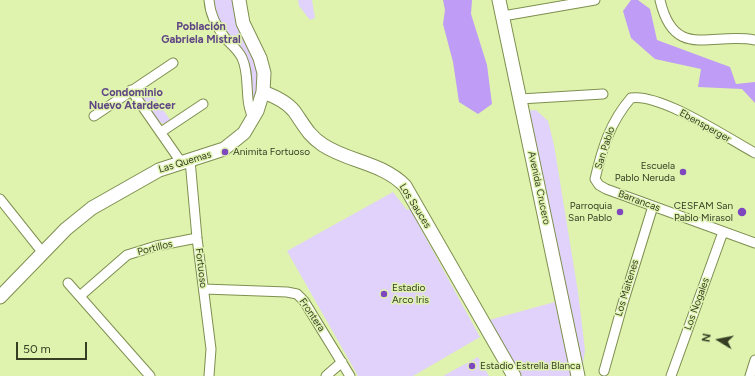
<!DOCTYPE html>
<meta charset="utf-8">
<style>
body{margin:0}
#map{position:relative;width:755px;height:376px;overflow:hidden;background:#dff3af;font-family:Figtree,sans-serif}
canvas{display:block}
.north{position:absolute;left:699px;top:320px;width:40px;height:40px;-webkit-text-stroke:3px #dff3af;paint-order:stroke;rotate:280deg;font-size:11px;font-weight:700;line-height:16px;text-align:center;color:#363e23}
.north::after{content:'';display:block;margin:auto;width:14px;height:18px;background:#363e23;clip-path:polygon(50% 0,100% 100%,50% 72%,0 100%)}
.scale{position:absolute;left:16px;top:342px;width:71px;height:18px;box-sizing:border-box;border:2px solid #363e23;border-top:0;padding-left:5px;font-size:12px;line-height:14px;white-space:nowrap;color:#363e23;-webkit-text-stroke:3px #dff3af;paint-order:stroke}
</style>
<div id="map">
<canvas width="755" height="376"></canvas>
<div class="north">N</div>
<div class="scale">50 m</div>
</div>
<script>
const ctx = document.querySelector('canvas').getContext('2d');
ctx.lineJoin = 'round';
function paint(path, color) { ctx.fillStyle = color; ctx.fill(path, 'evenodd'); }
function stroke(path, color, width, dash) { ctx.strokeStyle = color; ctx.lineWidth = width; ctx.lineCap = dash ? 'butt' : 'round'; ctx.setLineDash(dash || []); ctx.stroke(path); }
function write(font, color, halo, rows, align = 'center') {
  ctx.font = font + ' Figtree,sans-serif'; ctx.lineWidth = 3; ctx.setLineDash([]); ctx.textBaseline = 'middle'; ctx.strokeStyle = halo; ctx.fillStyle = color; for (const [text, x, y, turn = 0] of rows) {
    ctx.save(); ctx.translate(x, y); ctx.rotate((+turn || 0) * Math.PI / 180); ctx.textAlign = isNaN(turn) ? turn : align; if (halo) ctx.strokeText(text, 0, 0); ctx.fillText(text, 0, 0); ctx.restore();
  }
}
paint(new Path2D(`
 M214,0H233L236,22L255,60L258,73L254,105L249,91L250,69L245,55L223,26L216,14Z
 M298,0H312L315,18L310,20L299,6Z
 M143,86L150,95L152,94L171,121L165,124L159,122L138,91Z
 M536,110L548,121L554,145L578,292L585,350L581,376L525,111Z
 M393,192L407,210L410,209L480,337L413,376H358L287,251Z
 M555,302L571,376H521L489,320Z
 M478,357L489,376H443Z`), '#e0d2fa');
paint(new Path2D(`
 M443,0H472L471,14L487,65L492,104L478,114L459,102L453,62L443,24L445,10Z
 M631,0H638L650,9L657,40L730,67L736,84L755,82V103L742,89L698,87L701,69L655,59L631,38L623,11Z`), '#bf9cf5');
const minor = new Path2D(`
 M209,0C210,15 217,28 226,39C232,45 239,51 242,58C251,77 243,101 254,119
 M660,0C674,61 711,32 755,40
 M503,16L595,0
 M131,90L181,162
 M520,99L603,94
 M94,116L173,63
 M161,132L203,104
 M755,153C727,138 661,93 631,98C610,122 602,149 595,179L599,185L606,189L755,243
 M190,160L197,238L211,349L209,376
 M0,199L43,253
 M68,283L150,376
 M204,289L287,292L297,294L304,301L350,376
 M80,296L127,255L156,246L197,238
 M604,371L623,303L653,206
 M326,376L342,362
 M671,376L723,232
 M750,376L755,360`);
const secondary = new Path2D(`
 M499,0L578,376
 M263,92C274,96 286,101 294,111C304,125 308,135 323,145C349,162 383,163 405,186L514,376
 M0,297L66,229L92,208L159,170L224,149L244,133L257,111L263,92L264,73L260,58L243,23L239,0`);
stroke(minor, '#7e8f4f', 11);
stroke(secondary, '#7e8f4f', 15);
stroke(minor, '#fff', 9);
stroke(secondary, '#fff', 13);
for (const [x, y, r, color] of [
 [225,152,4,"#7e47be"],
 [683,172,4,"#7e47be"],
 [620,212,4,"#7e47be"],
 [742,212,5,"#7e47be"],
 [384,294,4,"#7e47be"],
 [472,366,4,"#7e47be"]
]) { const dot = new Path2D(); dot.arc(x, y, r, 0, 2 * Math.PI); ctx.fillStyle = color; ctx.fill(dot); stroke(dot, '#dff3af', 1.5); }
write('10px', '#363e23', '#dff3af', [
 ["Ebensperger",705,126,29],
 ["San Pablo",605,148,-72],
 ["Las Quemas",185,162,-17],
 ["Avenida Crucero",539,188,78],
 ["Barrancas",639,201,20],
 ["Los Sauces",415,206,58],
 ["Portillos",155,248,-14],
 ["Fortuoso",201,268,83],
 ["Los Maitenes",627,288,-73],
 ["Los Nogales",697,304,-70],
 ["Frontera",312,315,56]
]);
write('10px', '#363e23', '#dff3af', [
 ["Animita Fortuoso",233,152],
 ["Escuela",675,166,"right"],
 ["Pablo Neruda",675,178,"right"],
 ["Parroquia",612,206,"right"],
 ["San Pablo",612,218,"right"],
 ["CESFAM San",733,206,"right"],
 ["Pablo Mirasol",733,218,"right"],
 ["Estadio",392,288],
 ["Arco Iris",392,300],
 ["Estadio Estrella Blanca",480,366]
], 'left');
write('bold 11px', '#604784', '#dff3af', [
 ["Población",201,27],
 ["Gabriela Mistral",201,40],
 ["Condominio",132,93],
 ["Nuevo Atardecer",132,106]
]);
</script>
